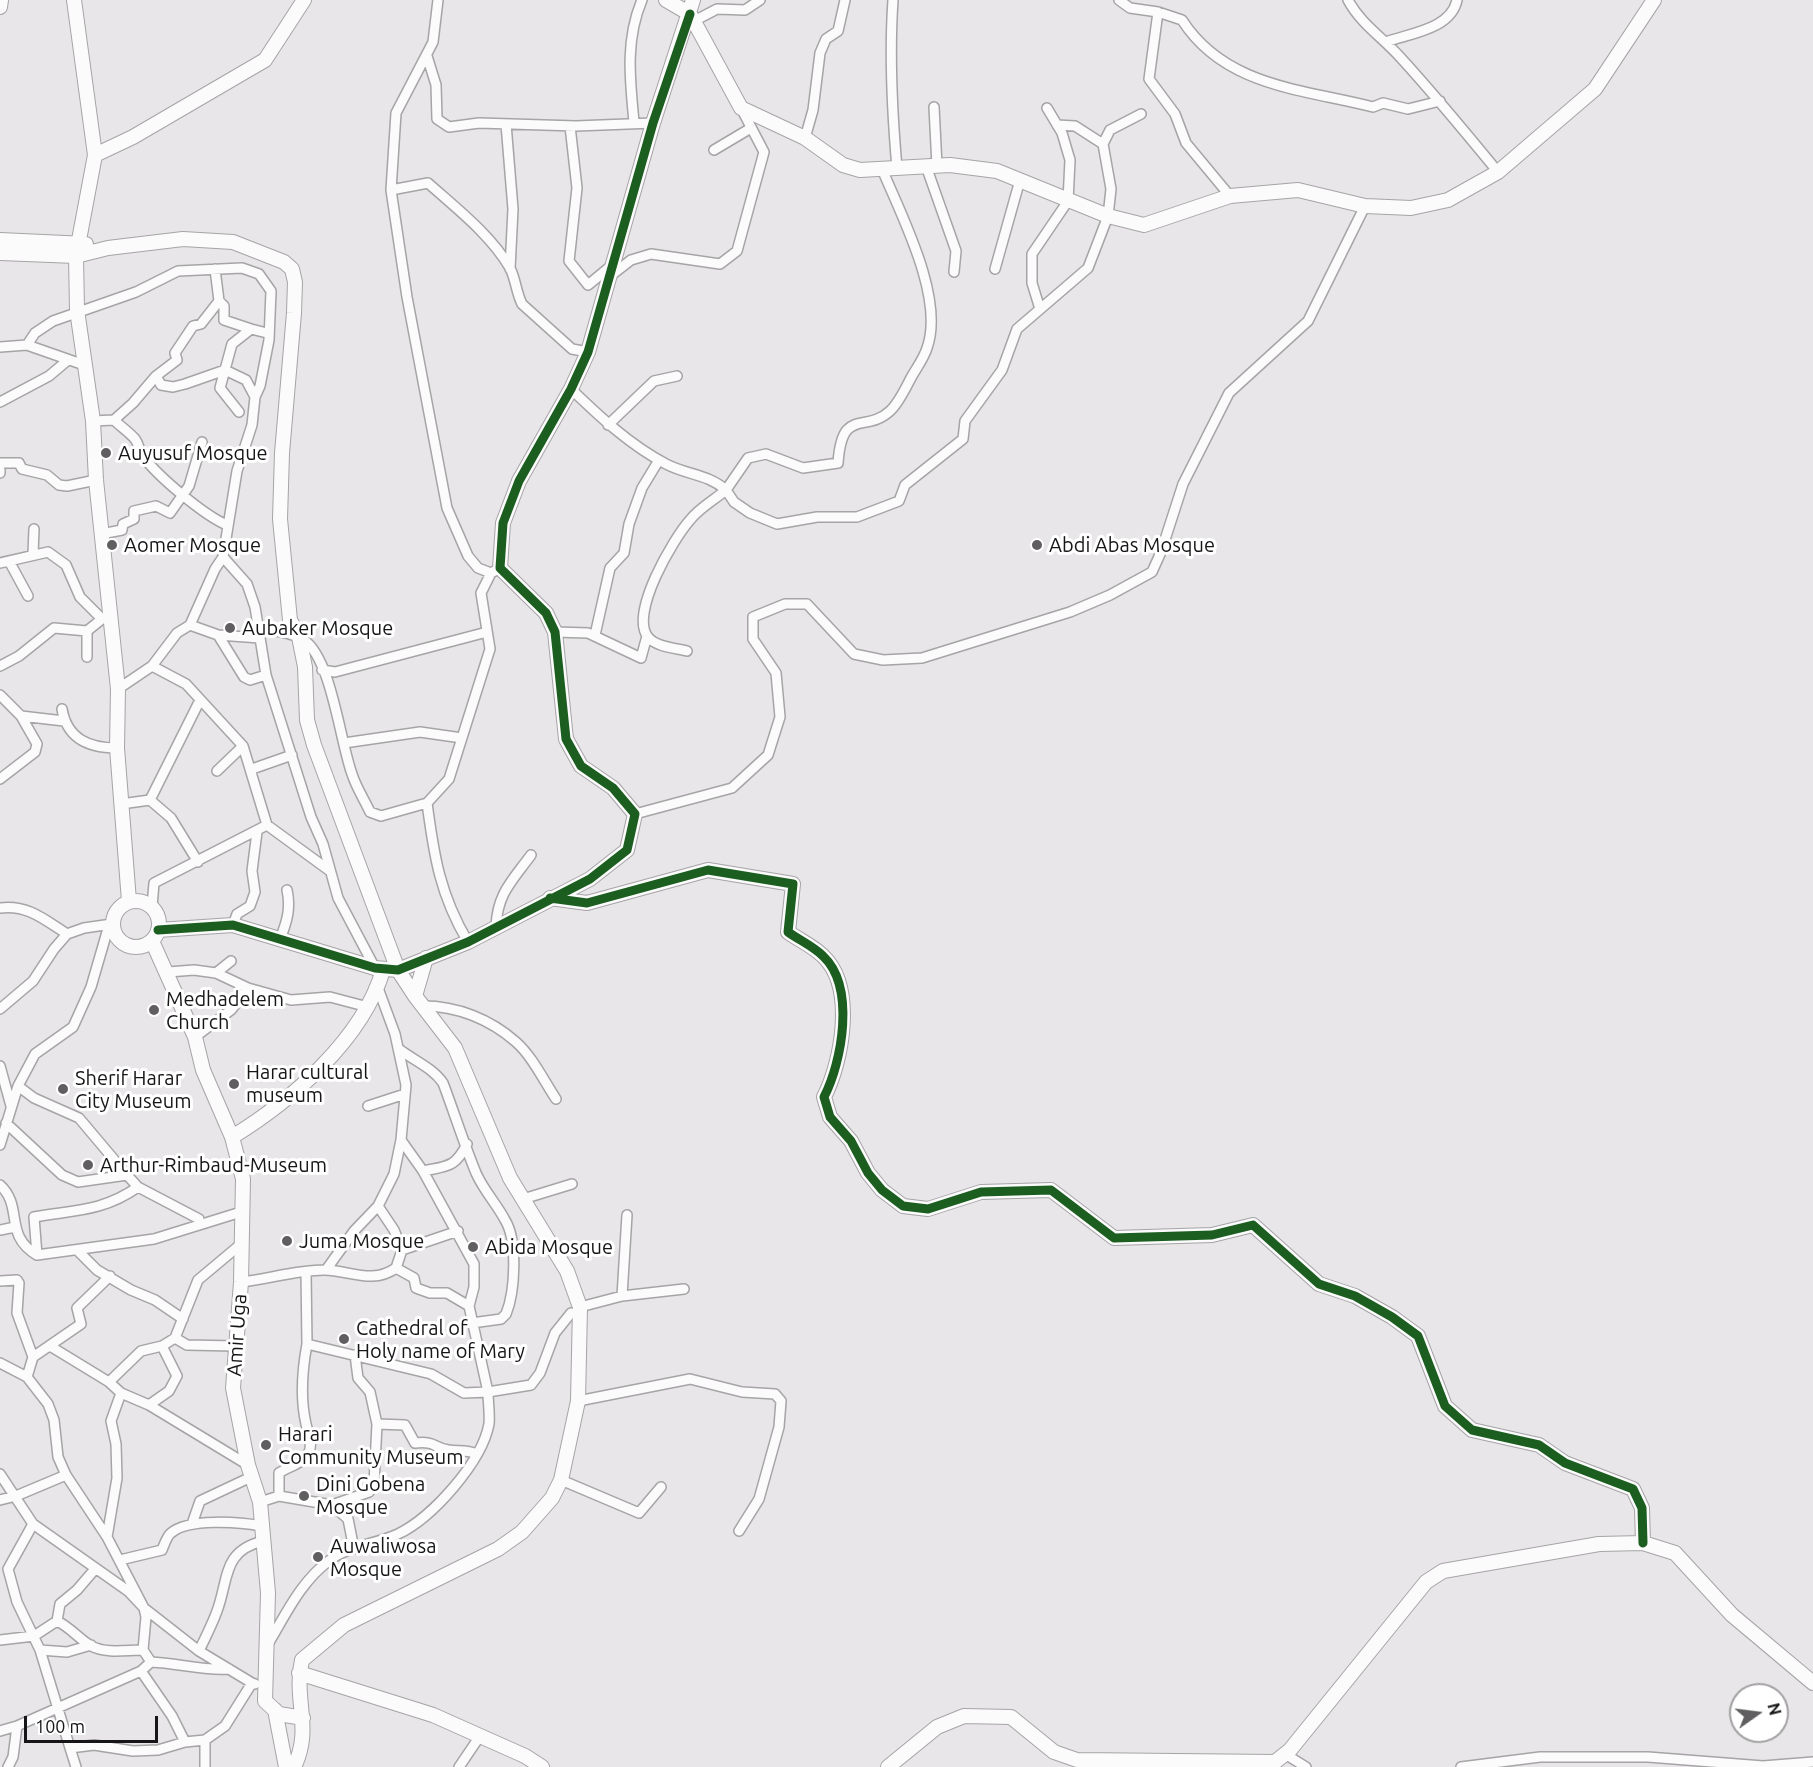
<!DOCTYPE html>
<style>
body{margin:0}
#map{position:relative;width:1813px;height:1767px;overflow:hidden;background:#e8e6e8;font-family:Ubuntu,sans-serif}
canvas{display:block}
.north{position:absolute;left:1729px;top:1683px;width:60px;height:60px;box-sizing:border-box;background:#fff;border:2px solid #a2a1a2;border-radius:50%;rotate:76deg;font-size:16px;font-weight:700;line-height:24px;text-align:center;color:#161517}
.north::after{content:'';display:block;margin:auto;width:21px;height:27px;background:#605e60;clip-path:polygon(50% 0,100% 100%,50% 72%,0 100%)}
.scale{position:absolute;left:24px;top:1716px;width:134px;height:27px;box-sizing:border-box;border:3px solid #161517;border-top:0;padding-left:8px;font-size:18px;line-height:21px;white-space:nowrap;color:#161517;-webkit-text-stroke:4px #fff;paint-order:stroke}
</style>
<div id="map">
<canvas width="1813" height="1767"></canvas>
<div class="north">N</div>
<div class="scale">100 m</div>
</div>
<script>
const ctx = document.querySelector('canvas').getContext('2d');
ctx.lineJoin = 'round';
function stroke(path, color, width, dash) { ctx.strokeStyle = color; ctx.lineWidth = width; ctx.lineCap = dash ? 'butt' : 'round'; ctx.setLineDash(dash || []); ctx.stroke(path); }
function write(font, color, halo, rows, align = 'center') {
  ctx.font = font + ' Ubuntu,sans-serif'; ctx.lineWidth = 6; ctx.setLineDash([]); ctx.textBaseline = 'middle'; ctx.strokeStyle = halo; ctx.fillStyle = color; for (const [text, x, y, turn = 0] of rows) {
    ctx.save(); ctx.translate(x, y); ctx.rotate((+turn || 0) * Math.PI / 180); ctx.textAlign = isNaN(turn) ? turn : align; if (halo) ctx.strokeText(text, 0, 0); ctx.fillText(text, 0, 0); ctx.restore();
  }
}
const street = new Path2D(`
 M438,0L433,42L396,113L391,190L407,297L447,508L468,556L478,568L491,573L500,568
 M893,0C889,57 892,111 897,168
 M1119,0L1130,8L1158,12L1149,79L1175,114L1186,143L1230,196
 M1348,0C1360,23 1383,38 1400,57C1434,94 1466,133 1498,172
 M1158,12L1182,20C1225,87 1303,89 1373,107L1383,103L1408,109L1440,101
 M694,21L717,9L745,10L760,0
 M1386,42C1411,33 1451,29 1457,0
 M427,56L436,85L437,119L449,127L479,123L576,126L653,123
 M934,107L937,166
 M634,122C630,80 625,40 642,0
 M506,124L513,209L510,269
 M570,126L577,188L569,261L588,285L611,266
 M805,138L813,110L820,53L826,39L838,31L845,0
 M1103,144L1110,130L1141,114
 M714,150L751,128
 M926,166L956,251L954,272
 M882,169C901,215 945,298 927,348C924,358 917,367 912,376C906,387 899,403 890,411C865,434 842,406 838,463L803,468L766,454L748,458L726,490L734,502L750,513L777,524L817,517H857L899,501L905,485L963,439L965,421L1002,370L1017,329L1088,268L1108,216L1111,189L1103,144L1075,126L1057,125
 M391,190L428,183C456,208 491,235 510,268C516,280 516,292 522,304L572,349L588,352
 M215,269L219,301L224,306V320L251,329
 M995,269L1020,180
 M609,277L631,260L651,254L720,264L737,251L764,152L741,108
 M1040,309L1032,283V254L1068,201L1070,160L1062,133L1047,108
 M27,345L35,333L53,321L136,292L178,271L242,268L259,274L271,291L269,340L260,386L255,397L252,425L237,471L223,557L247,584L255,607L266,675L311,817L323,844L338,898L375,968
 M0,347L27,345L87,366
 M156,376L161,385L173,387L185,384L225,370L246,380L255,397
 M571,389C600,417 630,445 666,464C687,475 708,474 726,490C714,500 699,508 690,520C673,539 629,614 648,637C656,647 675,648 687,651
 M0,402L49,376L68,360
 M239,412L220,388L232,344L251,329L267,333
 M114,420C120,426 129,432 135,439C139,444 139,451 143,456C157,476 205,516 227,525
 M93,421L114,420L133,403L156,376L177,360L175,353L193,326L201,324L219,301
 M608,425L654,381L677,376
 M0,463H19L22,469L47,475L59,485L67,486L96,480
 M0,470V473
 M101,534L122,530L123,524L134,519V511L156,506L170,513L189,486L202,442
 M33,554L34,529
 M9,561L28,596
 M0,563L48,552L66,565L80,597L102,619L87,631L54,628L19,656L0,666
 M190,625L218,635L244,677L250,680L266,675
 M259,628C273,631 292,632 304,640C332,660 340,742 352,774C356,787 364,799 370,812L381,816L427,803L449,779L490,649L481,593L491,573
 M87,631V657
 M555,632L588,633L641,658L647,636
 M218,635L260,638
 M595,635L610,568L624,553L629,524L642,488L659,460
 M152,666L177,633L190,625L215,569L223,557
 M322,670L335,672L487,632
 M118,689L152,666L186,684L243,746L267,825L330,871
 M0,695L21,716L37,744L35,752L0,779
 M62,709C67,739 89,748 117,748
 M21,716L64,721
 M344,743L420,732L462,738
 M252,769L292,755
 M217,771L243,746
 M150,800L200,700
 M427,803C434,856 440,895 468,942
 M121,804L150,800L171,818L198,862
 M635,814L732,788L768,755L780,717L776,673L753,639V617L785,604H807L854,654L883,660L922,658L1070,612L1110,595L1152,572L1161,552L1183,484L1229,393L1308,321L1365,206
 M152,907L154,883L267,825
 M0,908C27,904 45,920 67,934
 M233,925L237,914L250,906L255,892L252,871L257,832
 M496,927C497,894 512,881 531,855
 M280,939C287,922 291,908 287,890
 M168,972L194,970L216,973L248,988L291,1000L330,997L368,1007
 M216,973L231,961
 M423,1006C457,1006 490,1019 516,1042C532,1056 544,1081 556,1099
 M0,1009L33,981L54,949L67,934L84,928L112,924
 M195,1037L231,1010L248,988
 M399,1049C413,1060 433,1068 443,1083C454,1112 464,1144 476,1173C484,1191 496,1203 505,1220C518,1241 515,1292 506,1314L501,1319L472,1323
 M0,1066L11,1106
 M18,1086L34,1098L79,1118L127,1175
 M368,1106L405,1094
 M6,1123L62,1175L78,1182L127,1175L138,1187L199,1219
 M401,1140L423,1171L474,1264V1287L469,1306
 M0,1145L18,1086L35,1054L73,1027L91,987L109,925
 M423,1171C447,1166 455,1168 467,1144
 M0,1185C24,1207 3,1235 37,1255L154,1239L241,1212
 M523,1199L572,1184
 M378,1206L394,1230L402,1250
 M0,1230L15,1227
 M78,1251L97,1270L131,1290L155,1300L183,1319
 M37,1255L34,1217C74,1210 102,1212 138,1187
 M396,1268L402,1250L458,1231
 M326,1270L354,1231L378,1206L394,1174L401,1140L406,1085L395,1034L378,988
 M306,1272L307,1344
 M0,1281L17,1280L19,1283L17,1313L33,1357L27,1377
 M241,1282C268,1279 297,1270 324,1270C349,1270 372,1285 396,1268L414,1278L416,1288L430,1293H447L469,1306L488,1392L464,1393L431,1374L307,1344C302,1371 300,1398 306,1424C308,1433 313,1443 309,1452C303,1464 289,1466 279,1473V1496L260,1502
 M622,1296L627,1215
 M580,1307L622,1296L684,1289
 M175,1338L187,1345L235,1346
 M50,1346L109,1382L121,1393
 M33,1357L81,1324L77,1308L110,1276
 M0,1363L27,1377L48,1404L54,1420L58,1457L66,1475L107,1537L144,1608L199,1651L252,1683
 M109,1382L141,1351L162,1346L175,1338L198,1280L241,1244
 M578,1401L690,1379L742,1392L775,1394L781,1401L779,1427L759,1499L739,1531
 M149,1405L169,1391L177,1376L162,1346
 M377,1424L405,1425L415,1443C436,1441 432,1447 448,1450C458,1452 466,1449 476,1454
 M0,1474L33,1524L128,1591L144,1608L146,1617L143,1650L151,1662
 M561,1480L639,1513L661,1487
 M279,1496L332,1505L369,1492L374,1484L377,1424L370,1392L358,1378L355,1355
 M0,1500L16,1496L66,1475
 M332,1505L348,1519L354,1549
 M33,1524L8,1569L17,1602L40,1650L70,1748
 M192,1524L200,1501L251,1477
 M107,1537L117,1478L116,1444L111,1421L121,1393L149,1405L248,1465
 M120,1560L162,1550C164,1545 167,1536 171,1533C188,1518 240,1522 261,1526
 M57,1621C70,1627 79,1639 91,1646C107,1654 126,1650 143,1650
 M0,1640L34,1636L57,1621L60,1604L77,1590L95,1569
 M268,1644C286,1614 301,1581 330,1560C348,1546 376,1544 398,1534C432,1518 482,1462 489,1424C490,1414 488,1402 488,1392L531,1385L540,1373L555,1333L571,1313
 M40,1650L67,1652L91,1645
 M199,1651C205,1638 212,1625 217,1611C229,1579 222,1551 263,1541
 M141,1671L172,1716L185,1742
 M0,1731L17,1726L141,1671L151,1662C178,1663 202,1671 229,1669
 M1285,1754L1306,1767
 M8,1767L13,1757L17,1726
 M76,1767L70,1748L94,1745L133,1751L158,1750L185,1742L205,1740
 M205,1767V1740L225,1726L252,1683L255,1684
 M459,1767L480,1736
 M1461,1767L1540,1757H1648L1763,1766L1813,1762`);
const secondary = new Path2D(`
 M74,0L95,155L76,256L77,310L93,421L96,480L118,689L117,748L129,901
 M666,0L690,14L741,108L805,138L843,165L860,170L950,165L997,171L1108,216L1144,225L1230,196L1298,190L1365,206L1411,208L1448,200L1498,172L1595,89L1654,0
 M0,7L1,0
 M95,155L133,137L265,60L304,0
 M0,240L86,244
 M0,253L76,256L108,248L183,239L233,242L284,262L292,269L295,282L294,313L282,453L280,519L290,620L299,637L305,667L307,720L314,745L398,970L415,996
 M550,898L587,903L708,870L793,884L788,932C799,940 813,946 823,956C856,987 842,1062 824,1097L830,1117L851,1141L868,1173L882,1190L903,1206L928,1209L981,1192L1051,1190L1114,1238L1212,1235L1253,1225L1319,1284L1355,1296L1392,1317L1418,1336L1445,1406L1472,1430L1539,1445L1565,1463L1633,1489L1642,1508L1643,1543
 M113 924a23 23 0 1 1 46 0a23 23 0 1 1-46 0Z
 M158,930L233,925L375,968L398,970L468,942L590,879L627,850L635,814L613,788L581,766L566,739L555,632L546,613L500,568L503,523L519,481L571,389L588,352L653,123L693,0
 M152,941L195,1037L203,1070L232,1137L243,1179L241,1282L233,1388L248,1465L260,1502L268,1593L265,1701L279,1714L303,1718
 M232,1137C291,1101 363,1039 383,970
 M299,1673L433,1715L525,1756L542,1767
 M275,1710L286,1767
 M294,1767C313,1728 293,1700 302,1660L344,1625L498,1549L522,1532L552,1498L561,1480L578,1401L580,1307L567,1271L510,1178L455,1048L415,996L426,958
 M888,1767L937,1727L964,1716L1011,1717L1054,1752L1077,1760L1275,1762L1290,1750L1426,1582L1443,1571L1599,1544L1643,1543L1675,1553L1732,1615L1813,1683`);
stroke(street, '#a6a4a6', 12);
stroke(secondary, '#a6a4a6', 16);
stroke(street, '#fcfbfc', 9);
stroke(secondary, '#fcfbfc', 14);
stroke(new Path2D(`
 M550,898L587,903L708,870L793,884L788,932C799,940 813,946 823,956C856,987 842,1062 824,1097L830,1117L851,1141L868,1173L882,1190L903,1206L928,1209L981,1192L1051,1190L1114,1238L1212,1235L1253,1225L1319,1284L1355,1296L1392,1317L1418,1336L1445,1406L1472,1430L1539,1445L1565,1463L1633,1489L1642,1508L1643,1543
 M158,930L233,925L375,968L398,970L468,942L590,879L627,850L635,814L613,788L581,766L566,739L555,632L546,613L500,568L503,523L519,481L571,389L588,352L653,123L690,14`), '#1b5e20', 9);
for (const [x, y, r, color] of [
 [106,453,6,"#605e60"],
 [112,545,6,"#605e60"],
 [1037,545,6,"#605e60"],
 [230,628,6,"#605e60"],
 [154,1010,6,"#605e60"],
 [234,1084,6,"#605e60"],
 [63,1089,6,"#605e60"],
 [88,1165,6,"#605e60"],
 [287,1241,6,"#605e60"],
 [473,1247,6,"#605e60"],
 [344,1339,6,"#605e60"],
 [266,1445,6,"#605e60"],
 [304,1496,6,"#605e60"],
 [318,1557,6,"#605e60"]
]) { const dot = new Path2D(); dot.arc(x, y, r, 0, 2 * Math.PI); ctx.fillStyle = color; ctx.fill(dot); stroke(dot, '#fff', 2); }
write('20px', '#161517', '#fff', [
 ["Auyusuf Mosque",118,453],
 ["Aomer Mosque",124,545],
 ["Abdi Abas Mosque",1049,545],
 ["Aubaker Mosque",242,628],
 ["Medhadelem",166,999],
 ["Church",166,1022],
 ["Harar cultural",246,1072],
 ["museum",246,1095],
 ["Sherif Harar",75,1078],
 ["City Museum",75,1101],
 ["Arthur-Rimbaud-Museum",100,1165],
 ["Juma Mosque",299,1241],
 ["Abida Mosque",485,1247],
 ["Cathedral of",356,1328],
 ["Holy name of Mary",356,1351],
 ["Harari",278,1434],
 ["Community Museum",278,1457],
 ["Dini Gobena",316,1484],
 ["Mosque",316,1507],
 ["Auwaliwosa",330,1546],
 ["Mosque",330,1569]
], 'left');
write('20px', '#161517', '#fff', [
 ["Amir Uga",237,1335,-86]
]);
</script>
